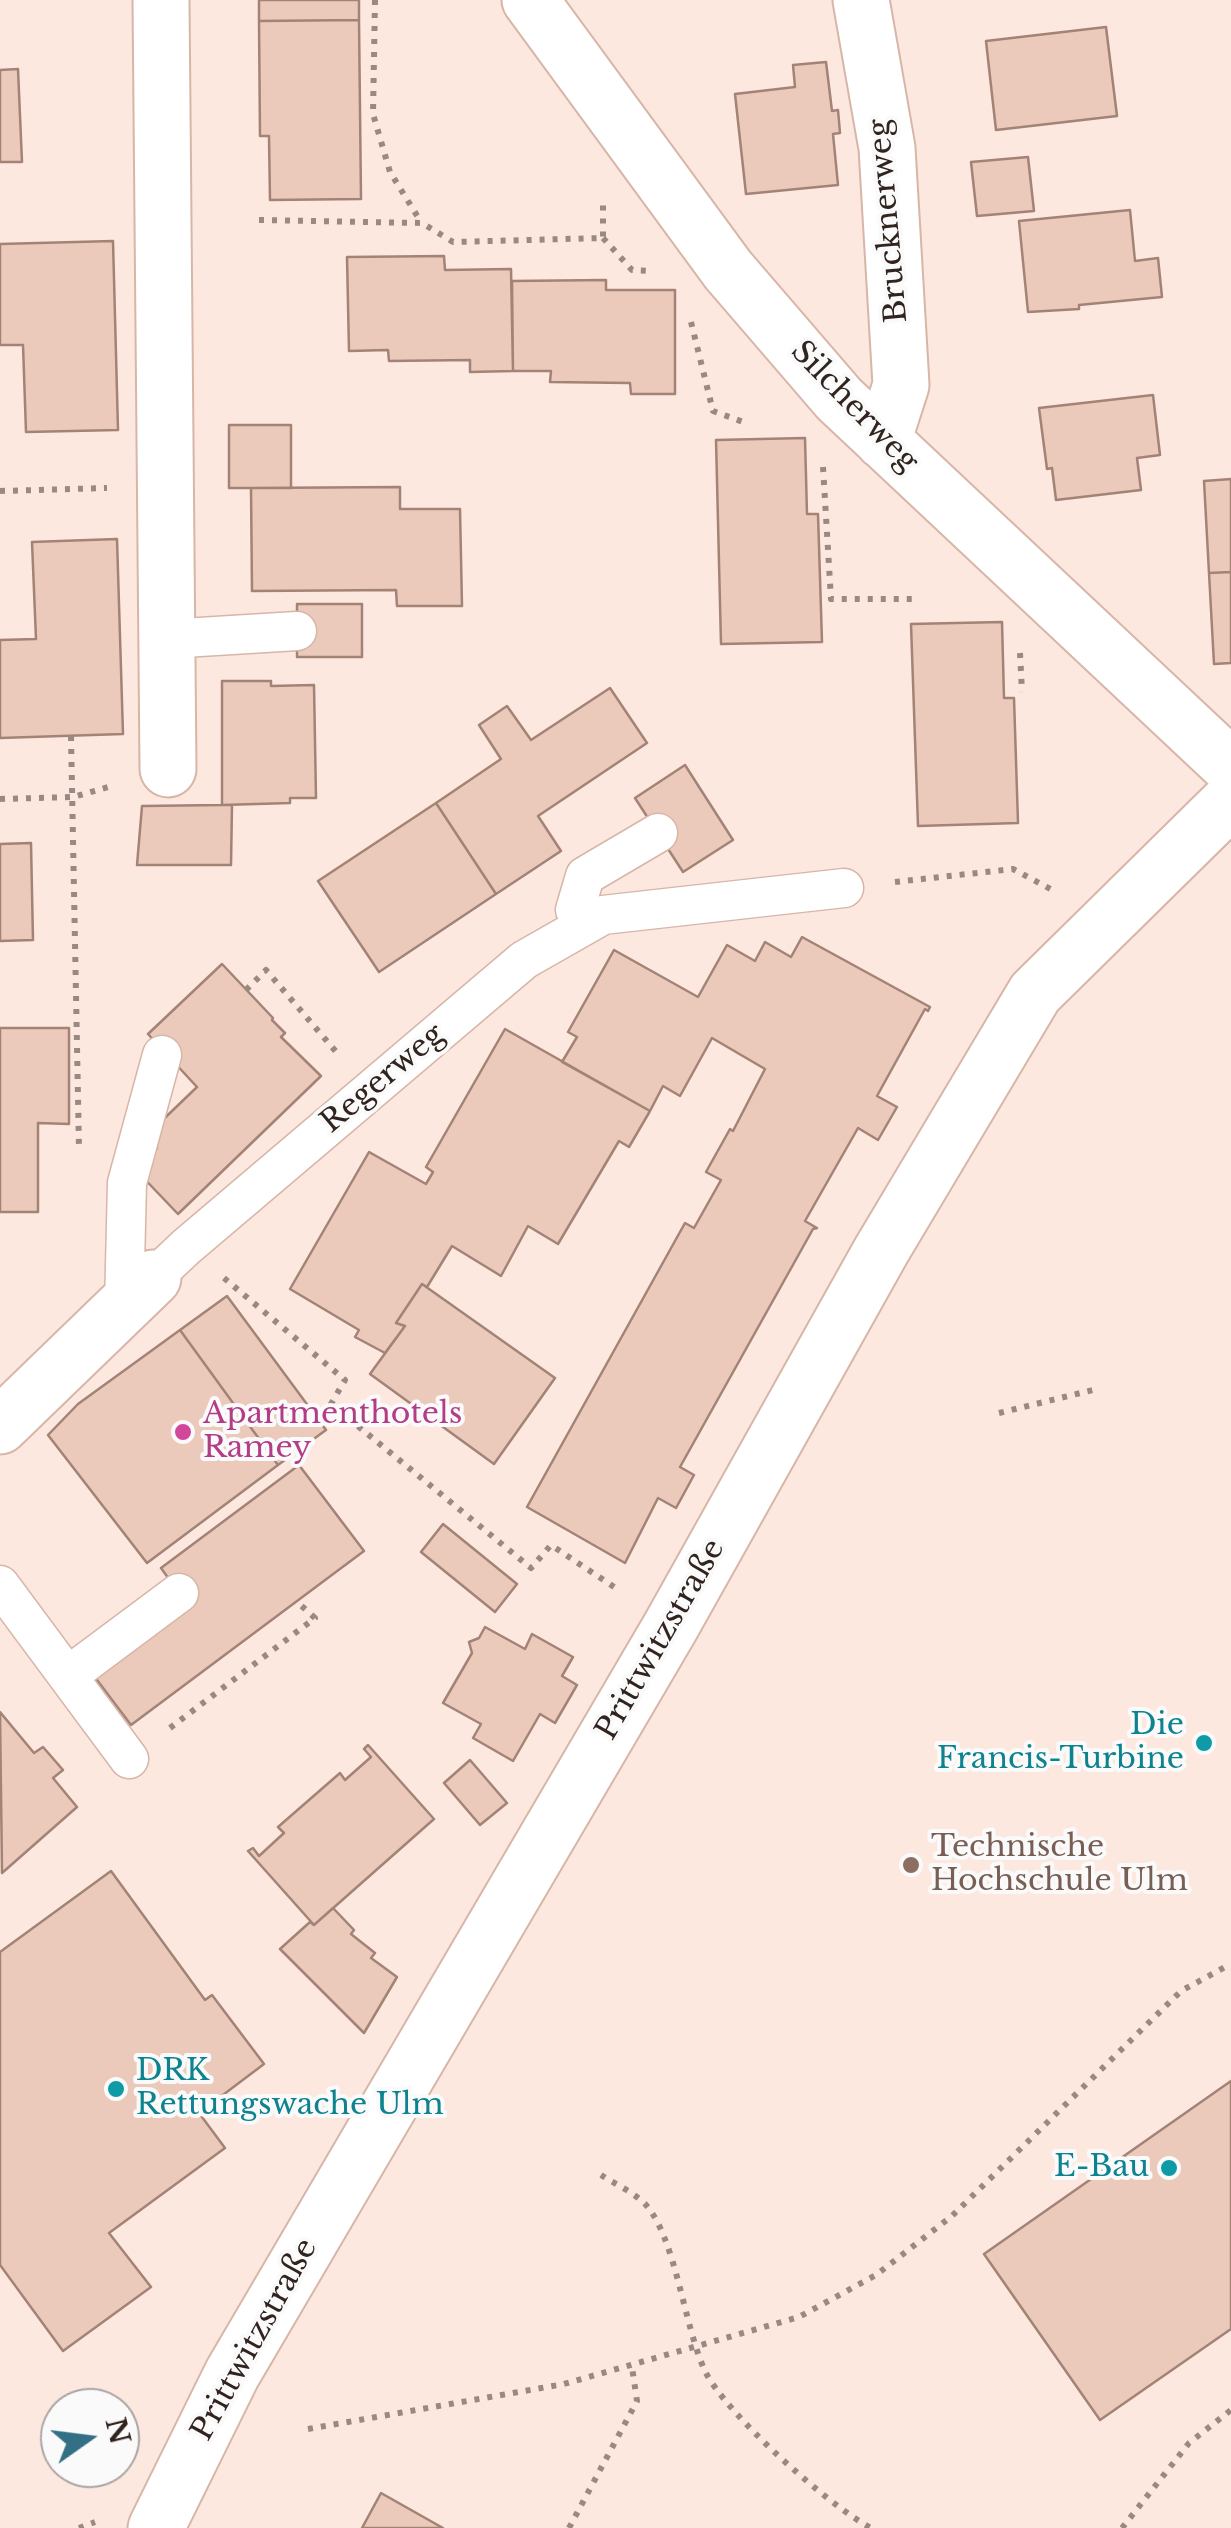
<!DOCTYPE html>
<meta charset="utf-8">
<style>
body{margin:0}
#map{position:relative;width:1231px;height:2528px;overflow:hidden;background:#fce8df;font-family:"Libre Baskerville",serif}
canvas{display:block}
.north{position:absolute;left:40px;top:2388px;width:100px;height:100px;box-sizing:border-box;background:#fafafa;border:2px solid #aaa4a2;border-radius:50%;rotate:76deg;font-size:28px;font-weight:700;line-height:40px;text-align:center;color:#31241f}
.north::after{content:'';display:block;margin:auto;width:35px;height:45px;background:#337086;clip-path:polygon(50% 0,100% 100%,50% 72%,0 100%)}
</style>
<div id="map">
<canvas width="1231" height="2528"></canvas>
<div class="north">N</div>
</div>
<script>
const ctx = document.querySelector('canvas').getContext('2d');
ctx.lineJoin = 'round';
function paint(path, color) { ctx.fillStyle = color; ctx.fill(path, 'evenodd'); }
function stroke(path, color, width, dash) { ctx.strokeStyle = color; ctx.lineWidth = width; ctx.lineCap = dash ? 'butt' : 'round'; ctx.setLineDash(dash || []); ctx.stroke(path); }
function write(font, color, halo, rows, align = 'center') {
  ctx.font = font + ' "Libre Baskerville",serif'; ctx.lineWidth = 8; ctx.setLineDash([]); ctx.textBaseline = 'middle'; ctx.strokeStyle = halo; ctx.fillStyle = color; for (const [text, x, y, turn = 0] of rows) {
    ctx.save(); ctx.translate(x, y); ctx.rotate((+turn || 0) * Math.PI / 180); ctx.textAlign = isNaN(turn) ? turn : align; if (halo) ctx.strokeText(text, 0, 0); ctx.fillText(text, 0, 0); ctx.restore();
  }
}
const building = new Path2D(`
 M259,0H359V20L259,21Z
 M359,20L361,199L270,200L269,136H260L259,21Z
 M1106,27L1117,116L996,130L986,41Z
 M826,62L832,111L838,110L840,133L833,134L838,185L746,194L735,94L795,87L793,65Z
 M18,69L22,162H0V70Z
 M1028,157L1034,211L977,216L971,162Z
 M1130,210L1135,261L1158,258L1162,297L1079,305V309L1028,312L1019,221Z
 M113,241L118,430L26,432L23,345H0V244Z
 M444,256L445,270L511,269L513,371L470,372V360L389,361L388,350L349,351L347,257Z
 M606,280V290H675V394H631L630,383L550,382L551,371H513L512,281Z
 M1153,395L1160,455L1137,458L1141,490L1056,500L1052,468L1047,469L1039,408Z
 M229,425H291V488H229Z
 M805,438L807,514H818L822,642L721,644L716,440Z
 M1231,479V572L1209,573L1204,481Z
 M400,487V509H460L462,606H397L396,590L252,591L251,488Z
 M117,539L123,734L0,738V640L36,639L32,542Z
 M1231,572V663L1214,664L1209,573Z
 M297,604H362V657H297Z
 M1002,622L1004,698H1014L1018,823L918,826L911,624Z
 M222,681H271V686L314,685L316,798H290V803L222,805Z
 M610,688L647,743L538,816L561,851L496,894L436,803L501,759L479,725L507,706L531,740Z
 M685,765L733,840L683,872L635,798Z
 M436,803L496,894L379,972L318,881Z
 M222,805H232L231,865H137L142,806Z
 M31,843L33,940L0,941V844Z
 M802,937L930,1007L928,1011L925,1009L877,1096L897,1107L878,1140L858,1128L805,1221L817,1228L813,1229L680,1467L694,1475L676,1508L658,1498L625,1563L527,1507L685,1223L694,1228L721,1180L706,1172L730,1129L733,1131L765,1069L712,1038L680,1096L663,1086L650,1111L562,1062L577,1037L568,1032L614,950L698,997L727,945L755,961L765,942L791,957Z
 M222,964L273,1018L272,1020L285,1033L281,1037L321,1076L178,1214L135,1169L157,1148L146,1136L197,1087L148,1034Z
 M0,1028H69V1124L38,1123V1212H0Z
 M505,1029L650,1111L629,1147L619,1141L558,1244L528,1226L501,1276L452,1246L427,1287L422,1284L396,1323L405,1326L385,1353L355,1337L359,1330L290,1289L369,1152L426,1184L433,1172L426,1167Z
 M422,1284L555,1378L494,1464L370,1374L405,1326L396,1323Z
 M227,1296L326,1430L278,1465L180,1330Z
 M180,1330L278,1465L147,1563L48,1435L78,1404Z
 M299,1465L364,1551L131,1725L94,1676L179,1593L161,1568Z
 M443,1524L517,1584L495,1612L421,1552Z
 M485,1627L525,1649L532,1634L573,1657L562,1676L577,1685L555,1723L540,1714L513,1761L473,1738L481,1724L443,1703L472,1653L469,1642L479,1638Z
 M0,1712L34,1753L43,1747L63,1770L53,1778L77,1807L2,1873Z
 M368,1745L434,1819L314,1925L248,1851L253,1848L259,1856L284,1833L278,1827L340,1773L345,1780L371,1757L364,1749Z
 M470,1760L507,1803L480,1825L444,1783Z
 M111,1871L205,2000L212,1995L264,2064L199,2113L225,2148L109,2233L151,2287L63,2351L0,2265V1952Z
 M333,1908L354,1930L351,1934L375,1953L371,1958L397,1977L364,2033L280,1949L310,1922L314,1925Z
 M1231,2081V2329L1100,2420L984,2254Z
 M381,2493L443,2528H362Z`);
paint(building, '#eccabb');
stroke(building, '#a28376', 2.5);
const lane = new Path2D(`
 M167,639L297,631
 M584,925L575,910L585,876L658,833
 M153,1278L186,1247L524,960L603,915L844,888
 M124,1307L127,1183L162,1055
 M0,1585L129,1759
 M69,1675L179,1593`);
const street = new Path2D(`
 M161,0L168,769
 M530,0L728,270L839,399L1231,767
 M861,0L887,148L901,385L883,441
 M0,1426L153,1278
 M156,2528L232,2374L671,1626L881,1251L1035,993L1231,800`);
stroke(lane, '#d7b6a8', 41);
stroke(street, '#d7b6a8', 59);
stroke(new Path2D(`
 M375,0L373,114L390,172L421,222
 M259,220L422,223L453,242L603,238V202
 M603,238L632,270L652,271
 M691,322L713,411L746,423
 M823,467L831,599H913
 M0,491L107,488
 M1020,653L1022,692
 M71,736L79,1149
 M0,799L73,797L112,786
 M895,882L1013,869L1056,892
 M246,990L266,970L338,1054
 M224,1278L345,1380L331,1404L531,1568L551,1545L620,1591
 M999,1413L1097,1389
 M170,1728L315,1618L296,1601
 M601,2175C615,2184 635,2193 646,2205C676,2239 684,2326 705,2371C725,2413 829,2506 871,2528
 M308,2429L564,2384L799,2317L876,2275L952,2216L1181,1991L1227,1966
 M79,2528L95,2522
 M569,2528L637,2401L632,2367
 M1122,2528L1189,2443L1231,2410`), '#9a8982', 6, [5, 8]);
stroke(lane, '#fff', 38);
stroke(street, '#fff', 55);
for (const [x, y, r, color] of [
 [183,1432,10,"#d1479c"],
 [1204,1743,10,"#0f9aa8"],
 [911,1865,10,"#8d6e63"],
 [116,2089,10,"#0f9aa8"],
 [1169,2168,10,"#0f9aa8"]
]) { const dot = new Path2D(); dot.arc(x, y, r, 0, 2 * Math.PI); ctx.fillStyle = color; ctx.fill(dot); stroke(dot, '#fafafa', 4); }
write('30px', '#31241f', '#fafafa', [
 ["Brucknerweg",889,221,-95],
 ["Silcherweg",854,407,46],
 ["Regerweg",383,1079,-40],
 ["Prittwitzstraße",661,1640,-60],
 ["Prittwitzstraße",255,2340,-61]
]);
write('30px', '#b23c85', '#fafafa', [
 ["Apartmenthotels",203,1415],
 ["Ramey",203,1449]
], 'left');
write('30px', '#0d838f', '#fafafa', [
 ["Die",1184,1726],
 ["Francis-Turbine",1184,1760],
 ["DRK",136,2072,"left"],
 ["Rettungswache Ulm",136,2106,"left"],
 ["E-Bau",1149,2168]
], 'right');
write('30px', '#785e54', '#fafafa', [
 ["Technische",931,1848],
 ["Hochschule Ulm",931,1882]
], 'left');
</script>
